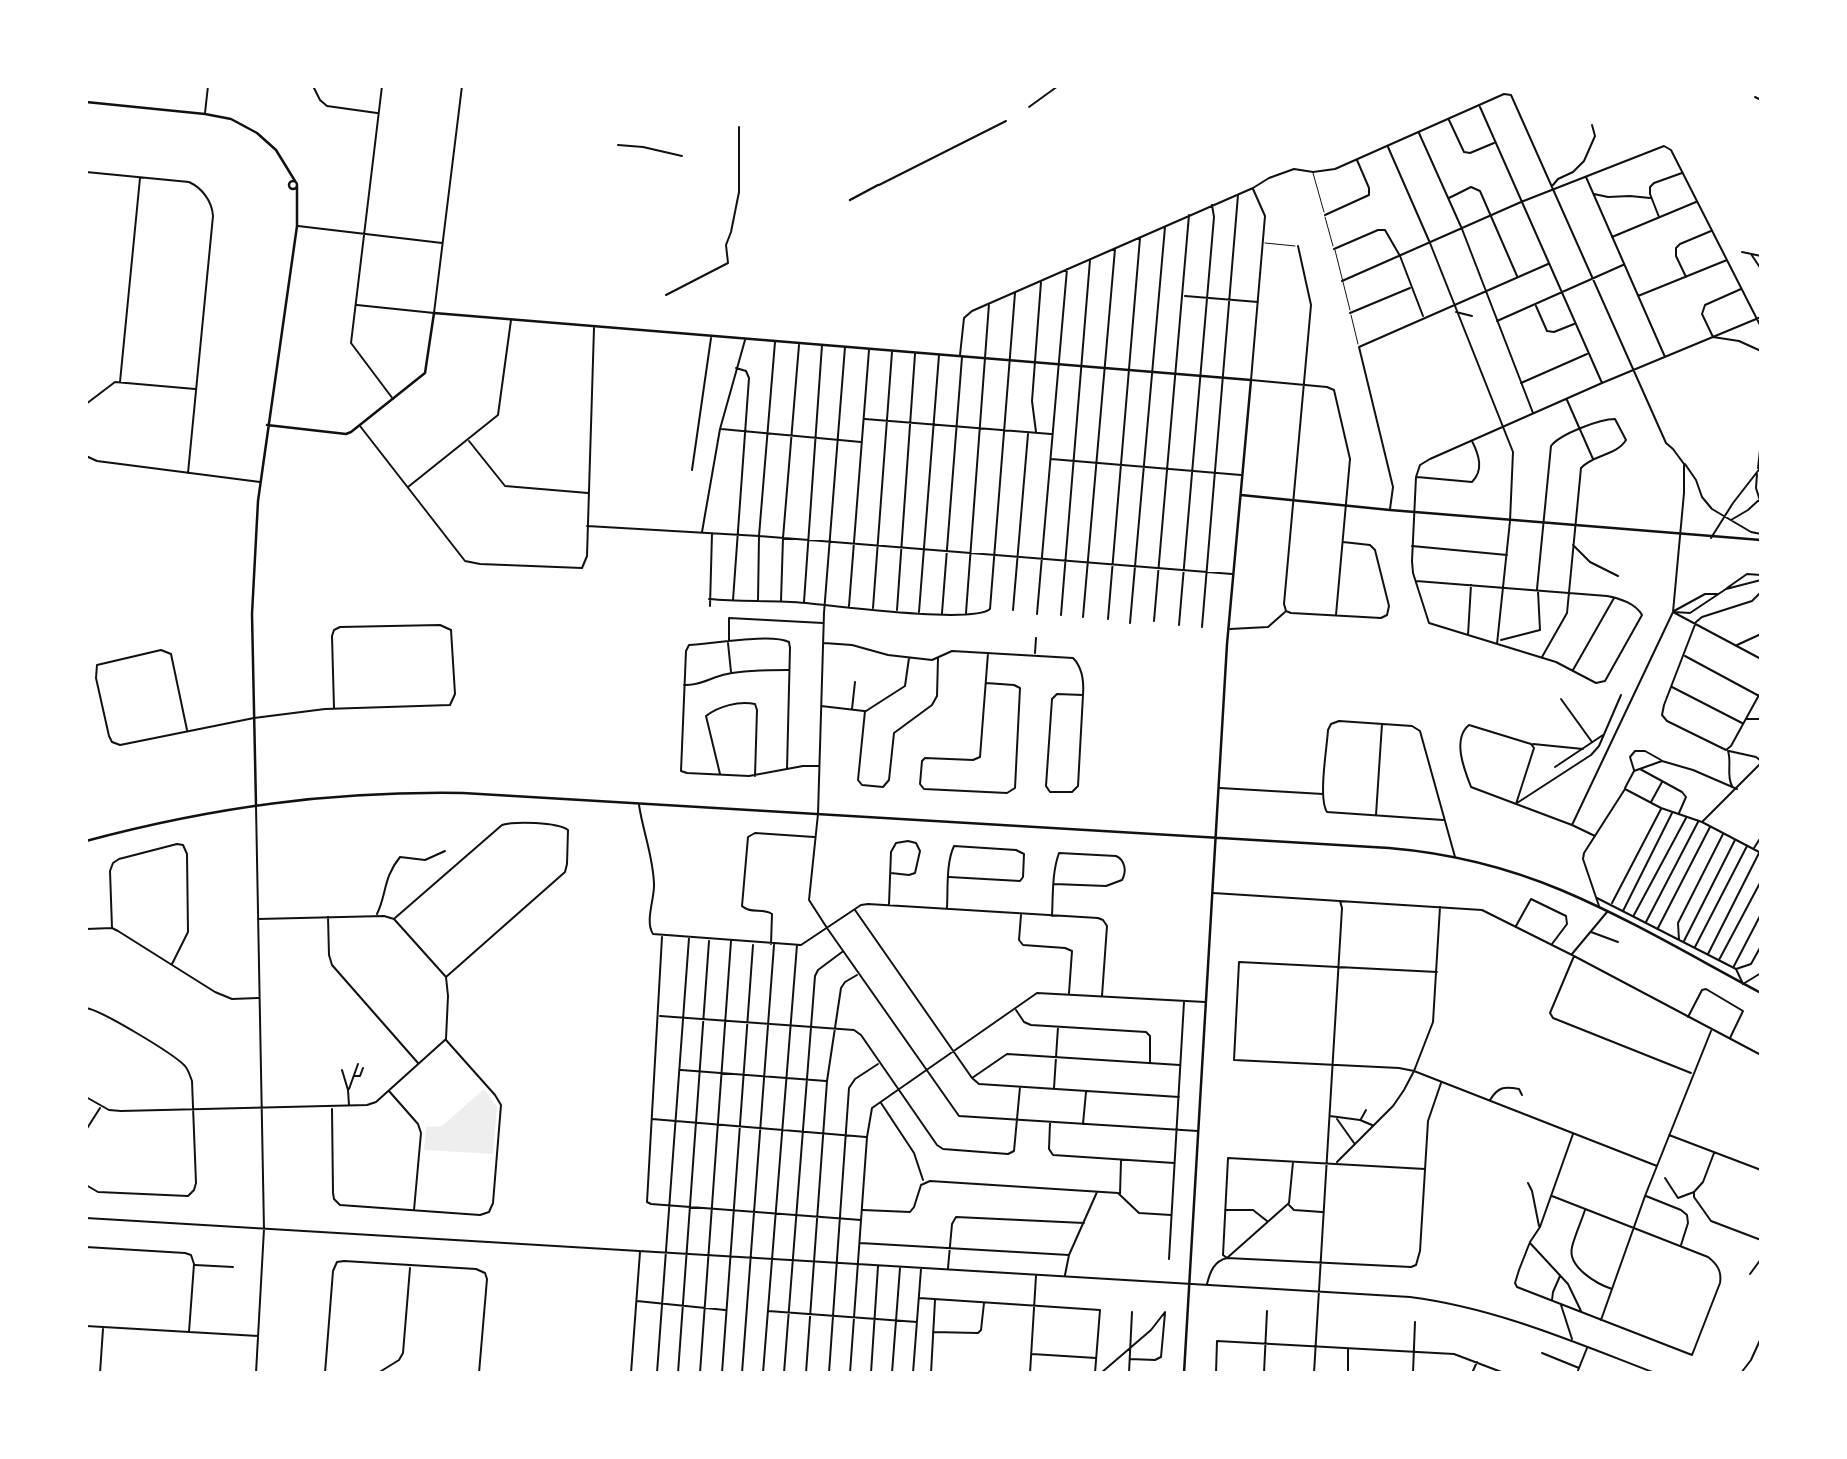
<!DOCTYPE html>
<style>
body{margin:0}
#map{position:relative;width:1847px;height:1459px;overflow:hidden;background:#fff;font-family:Cabin,sans-serif}
canvas{display:block}
.frame{position:absolute;inset:0;border:88px solid #fff;pointer-events:none}
</style>
<div id="map">
<canvas width="1847" height="1459"></canvas>
<div class="frame"></div>
</div>
<script>
const ctx = document.querySelector('canvas').getContext('2d');
ctx.lineJoin = 'round';
function paint(path, color) { ctx.fillStyle = color; ctx.fill(path, 'evenodd'); }
function stroke(path, color, width, dash) { ctx.strokeStyle = color; ctx.lineWidth = width; ctx.lineCap = dash ? 'butt' : 'round'; ctx.setLineDash(dash || []); ctx.stroke(path); }
paint(new Path2D(`
 M484,1089L497,1107L493,1154L424,1150L426,1127L442,1126Z`), '#eee');
stroke(new Path2D(`
 M1313,173L1324,212
 M1325,217L1333,246
 M1265,243L1295,246
 M1335,250L1350,310
 M1351,315L1358,344`), '#111', 1);
stroke(new Path2D(`
 M313,86L320,100L327,106L377,113
 M382,86L351,343L393,399
 M1755,97L1761,100
 M1029,107L1058,86
 M1480,107L1602,383
 M205,113L208,86
 M1449,120L1464,152L1470,153L1494,143
 M1419,133L1462,229L1533,413
 M618,145L643,147L682,156
 M1388,147L1430,243L1513,452L1510,521L1497,644
 M86,172L189,182C202,188 212,201 213,216L188,473
 M1586,177L1665,357
 M879,185L1006,121
 M1553,185L1558,179L1573,172L1584,161L1595,136L1592,125
 M1253,189L1265,216L1251,380L1327,387L1334,390L1350,459L1336,615
 M1594,194L1608,197L1630,196L1650,198
 M1449,198L1471,187L1480,191L1517,276
 M1325,215L1369,195V188L1357,160
 M1659,217L1650,194V187L1654,183L1682,173
 M298,226L442,243
 M1612,237L1696,202
 M1298,246L1311,305L1284,604L1286,611L1291,613L1381,618L1387,615L1389,606L1375,550L1370,545L1343,542
 M1334,249L1378,230H1385L1400,256L1423,316
 M1742,252L1761,256
 M1751,254L1761,269
 M1686,277L1676,256V248L1680,244L1711,231
 M1342,281L1521,202L1664,146L1671,150L1761,327
 M1741,289L1705,305L1702,314L1713,337L1739,341L1761,351
 M666,295L728,263L726,245L731,232L739,192V127
 M1185,296L1258,302
 M1638,296L1727,260
 M357,305L434,313L462,86
 M1536,306L1547,331L1554,332L1574,324
 M1456,312L1472,316
 M1350,313L1410,288
 M1497,321L1623,265
 M1760,325L1761,347
 M845,347L824,613L818,814L809,900L827,928L959,1116L1198,1131
 M960,355L964,318L972,311L1253,188L1269,178L1294,169L1313,172L1335,169L1504,94L1511,95L1666,443L1673,449L1684,464V493L1673,612L1572,825
 M120,382L140,178
 M1521,383L1587,354
 M1567,400L1593,459
 M86,404L115,382L195,389
 M865,419L1051,434
 M360,426L465,561L480,564L582,568L587,556L594,328
 M721,429L861,442
 M1036,432L1032,401L1041,282
 M469,441L505,486L588,493
 M86,456L97,461L260,482
 M1051,459L1241,475
 M1685,464L1696,480L1702,497L1712,509L1751,532L1761,534
 M1758,468L1761,441
 M692,470L711,338
 M1757,474L1756,488L1761,504
 M1417,477L1472,482C1484,470 1479,455 1472,441
 M408,487L498,415L511,320
 M1390,509L1393,487L1359,347L1548,264
 M1731,520L1748,510L1761,498
 M587,526L759,536L1232,574
 M702,532L720,429L745,340
 M1711,538L1733,503L1761,467
 M1573,545L1590,562L1618,576
 M1412,546L1507,555
 M1416,581L1607,596C1620,598 1636,604 1642,615L1605,681L1596,683L1556,662L1429,623L1413,573L1412,561L1416,477L1420,465L1430,459L1602,383L1761,317
 M1727,588L1747,574L1761,575
 M1537,589L1551,446C1560,434 1600,419 1615,419L1626,440C1616,456 1594,454 1581,468L1567,613L1542,657
 M709,599C741,602 773,600 806,603C836,606 973,624 990,609L1015,293
 M733,600L749,378L746,371L736,368
 M758,601L759,536L775,342
 M781,601L783,538L799,345
 M804,602L822,345
 M710,606L712,533
 M849,606L869,350
 M873,608L892,352
 M897,610L915,354
 M1013,610L1028,434
 M1674,611L1705,594H1717
 M919,612L939,355
 M1673,612L1761,659
 M1674,612L1690,613L1726,589L1761,580
 M942,613L962,357
 M966,613L989,304
 M1037,614L1067,269
 M1061,615L1090,260
 M1083,617L1115,249
 M1108,619L1140,238
 M1154,621L1189,215
 M1130,623L1165,227
 M1179,625L1214,217L1212,205
 M1202,627L1238,195
 M1230,629L1268,627L1285,612
 M1468,635L1471,585
 M1501,640L1540,630L1538,591
 M729,641V618L823,623
 M728,643L731,672
 M824,643L852,645L888,655L932,660L952,651L1073,658C1083,668 1084,682 1083,695L1078,786L1072,792H1050L1046,786L1052,699L1057,694L1083,695
 M1737,645L1761,634
 M1035,653L1036,638
 M1685,656L1761,697
 M1573,670L1614,598
 M986,683L1014,685L1020,688L1015,788L1007,793L924,789L920,784L922,761L925,758L973,760L980,757L988,653
 M684,685C700,686 711,677 727,674C746,670 768,670 788,670
 M1672,687L1742,723
 M1759,695L1731,746L1726,750L1667,721L1662,715L1664,705L1696,622L1702,617L1752,601L1761,592
 M1561,699L1592,742
 M821,706L864,711
 M852,709L855,682
 M865,711L858,780L862,785L883,787L889,780L894,733L932,705L937,696L938,658
 M866,711L905,686L909,658
 M1746,719H1761
 M187,730L171,654L161,650L97,665L96,678L109,736L112,742L120,745L254,718L325,709L450,705L455,694L451,630L440,625L340,627L334,630L332,636L334,708
 M1533,744L1583,749
 M1728,751C1732,763 1726,775 1732,786
 M1729,751L1756,757L1761,761
 M1555,767L1603,735
 M787,769L790,648L789,642C771,633 712,644 689,645L686,651L681,771L687,773L749,776L803,766H819
 M1640,769L1682,792L1686,797L1679,813
 M1634,770L1630,757L1635,751H1645L1661,760
 M720,774L706,716C719,706 738,701 755,704L757,710L755,776
 M1220,788L1323,794
 M1625,788L1634,771L1662,761L1693,770L1737,789
 M1651,802L1662,782
 M1517,803L1591,755L1599,746L1621,695
 M1516,804L1534,748L1531,744L1469,725C1452,739 1464,769 1471,787L1572,825L1595,836
 M639,805C643,832 654,859 654,886C654,900 645,922 653,934L801,945L861,905L868,904L1098,918L1103,920L1107,926L1102,996
 M256,806L264,1229L256,1373
 M1376,815L1382,724
 M1443,820L1327,812C1318,798 1327,748 1328,730L1331,724L1339,721L1412,726L1420,731L1455,857
 M1703,821L1761,763
 M1754,848L1761,837
 M1213,893L1482,910L1574,956L1761,1055
 M1597,898L1736,969
 M1612,903L1661,809
 M889,904L891,852L896,843L908,841L916,843L920,851L915,873L909,875L891,873
 M1599,906L1583,859L1584,853L1625,789L1661,808L1702,822L1761,853
 M947,908C948,889 946,863 954,846L1016,850L1024,854L1023,877L1020,881L949,877
 M855,910L972,1078L979,1084L1179,1097
 M1623,911L1672,813
 M377,914C387,893 383,878 400,857L425,860L445,851
 M1021,915L1019,940L1023,945L1065,948L1072,951L1069,993
 M1634,915L1686,818
 M1052,916C1053,896 1052,872 1059,853L1116,856C1125,860 1127,871 1122,880L1106,886L1054,884
 M328,917L329,955L332,965L418,1063
 M395,918L502,825C515,821 557,822 568,830L567,864L565,872L446,977
 M1646,922L1698,822
 M1516,926L1531,899L1566,916L1567,924L1552,944
 M112,928L110,871L113,863L119,859L177,844L183,845L187,854L188,932L172,964
 M1658,928L1710,827
 M86,929L112,928L118,931L215,992L232,999L258,998
 M1591,932L1618,942
 M662,937L647,1202L651,1204L861,1220
 M1679,940L1678,923L1723,834
 M1684,941L1735,840
 M771,944L772,914C763,908 750,914 742,906L748,837L755,833L814,837
 M1761,946L1751,964L1736,969L1743,984L1761,973
 M1695,947L1747,846
 M1572,954L1607,912
 M1708,954L1759,853
 M1574,956L1550,1013L1553,1018L1691,1073
 M1719,960L1761,881
 M1734,966L1761,914
 M1437,972L1239,962L1234,1060L1399,1068L1414,1071L1657,1166
 M86,1008C101,1010 174,1054 185,1066C189,1071 190,1076 192,1081L196,1183L194,1190L188,1196L98,1192L86,1185
 M1016,1010L1024,1022L1031,1025L1146,1032L1150,1036V1062
 M660,1016L854,1030L861,1035L937,1145L943,1149L1008,1154L1014,1151L1020,1087
 M1688,1017L1702,990L1706,989L1743,1011L1730,1038
 M342,1070L348,1090L349,1105
 M681,1070L826,1081
 M355,1076H360L363,1068
 M972,1078L1007,1054L1180,1065
 M1054,1088L1058,1027
 M349,1089L358,1064
 M389,1091L418,1124L421,1133L414,1210
 M86,1097L109,1110L121,1111L367,1105L376,1102L446,1039L448,996L446,977L394,919L384,916L258,919
 M1490,1100C1498,1087 1504,1086 1519,1089L1522,1095
 M881,1103L914,1153L923,1180
 M332,1109L333,1193L334,1199L340,1205L480,1215L489,1212L493,1203L501,1105L495,1095L446,1040
 M1330,1116L1360,1120L1372,1125
 M652,1119L866,1137
 M1337,1119L1354,1143
 M1361,1119L1366,1110
 M1050,1123L1049,1149L1053,1155L1174,1163
 M1083,1124L1086,1092
 M86,1130L100,1108
 M1669,1135L1761,1170
 M1714,1153L1703,1182L1694,1192V1197L1711,1221L1761,1240
 M1337,1162L1393,1106L1404,1090L1414,1071L1433,1022L1440,907
 M1425,1169L1228,1158L1223,1255L1227,1258L1411,1267L1416,1265L1420,1251L1428,1121L1441,1083
 M1665,1178L1678,1198L1694,1192
 M1528,1183L1532,1191L1539,1226
 M1120,1194L1121,1161
 M1552,1196L1708,1257C1717,1264 1722,1271 1720,1283L1692,1355L1517,1287L1515,1283L1519,1270L1530,1242L1540,1227L1573,1134
 M1646,1196L1681,1210L1687,1215L1688,1223L1681,1245
 M1289,1205L1294,1210L1322,1212
 M863,1210L910,1212L914,1207L921,1185L930,1181L1118,1193L1139,1213L1171,1215
 M1225,1210H1253L1267,1221
 M1585,1210C1581,1222 1575,1235 1572,1247C1567,1267 1597,1284 1612,1289
 M86,1218L1410,1297C1496,1308 1574,1342 1655,1373
 M860,1243L1069,1255
 M1530,1243L1568,1284L1581,1311
 M86,1247L185,1253L191,1255L194,1264L189,1332
 M1169,1259L1184,1002
 M195,1265L233,1267
 M948,1268L952,1224L956,1217L1084,1223
 M1750,1274L1761,1259
 M1065,1275L1069,1255L1097,1192
 M1207,1284C1210,1272 1214,1261 1227,1258L1289,1203L1293,1162
 M919,1298L1100,1310L1095,1373
 M1552,1300L1553,1292L1560,1276
 M637,1301L725,1310
 M1561,1305L1572,1339
 M768,1311L917,1322
 M1601,1320L1645,1196L1711,1031
 M86,1326L258,1336
 M933,1332L978,1333L981,1330L984,1303
 M1542,1353L1579,1368
 M1032,1354L1096,1358
 M1130,1359L1155,1360L1161,1357L1165,1313
 M100,1373L103,1329
 M325,1373L333,1271L337,1262L344,1261L476,1269L485,1273L487,1279L479,1373
 M378,1373L399,1360L403,1353L410,1268
 M631,1373L640,1252
 M657,1373L689,938
 M678,1373L709,941
 M700,1373L731,941
 M722,1373L753,945
 M742,1373L774,945
 M763,1373L797,945
 M784,1373L815,976L818,970L842,952
 M806,1373L827,1081L841,988L845,982L857,975
 M829,1373L849,1088L855,1079L878,1064
 M850,1373L867,1137L872,1108L1037,993L1205,1002
 M871,1373L878,1266
 M892,1373L900,1268
 M913,1373L921,1269
 M931,1373L935,1300
 M1030,1373L1036,1276
 M1101,1373L1151,1330L1165,1312
 M1129,1373L1132,1312
 M1216,1373L1217,1341L1454,1354L1504,1373
 M1264,1373L1267,1311
 M1314,1373L1342,908L1340,901
 M1348,1373V1349
 M1413,1373L1415,1322
 M1472,1373L1477,1362
 M1577,1373L1587,1348
 M1741,1373L1751,1360L1761,1338`), '#111', 2);
stroke(new Path2D(`
 M86,102L205,114L231,119L257,133L276,150L295,181
 M289 185a4 4 0 1 1 8 0a4 4 0 1 1-8 0Z
 M850,200L878,185
 M267,425L346,434L351,432L425,373L434,313L1251,380L1227,644L1184,1373
 M1241,495L1390,510L1761,540
 M256,805L252,614L258,501L297,226V186
 M86,841C213,807 331,791 463,793L1389,848C1448,853 1506,867 1561,890C1630,919 1695,958 1761,993`), '#111', 2.5);
</script>
